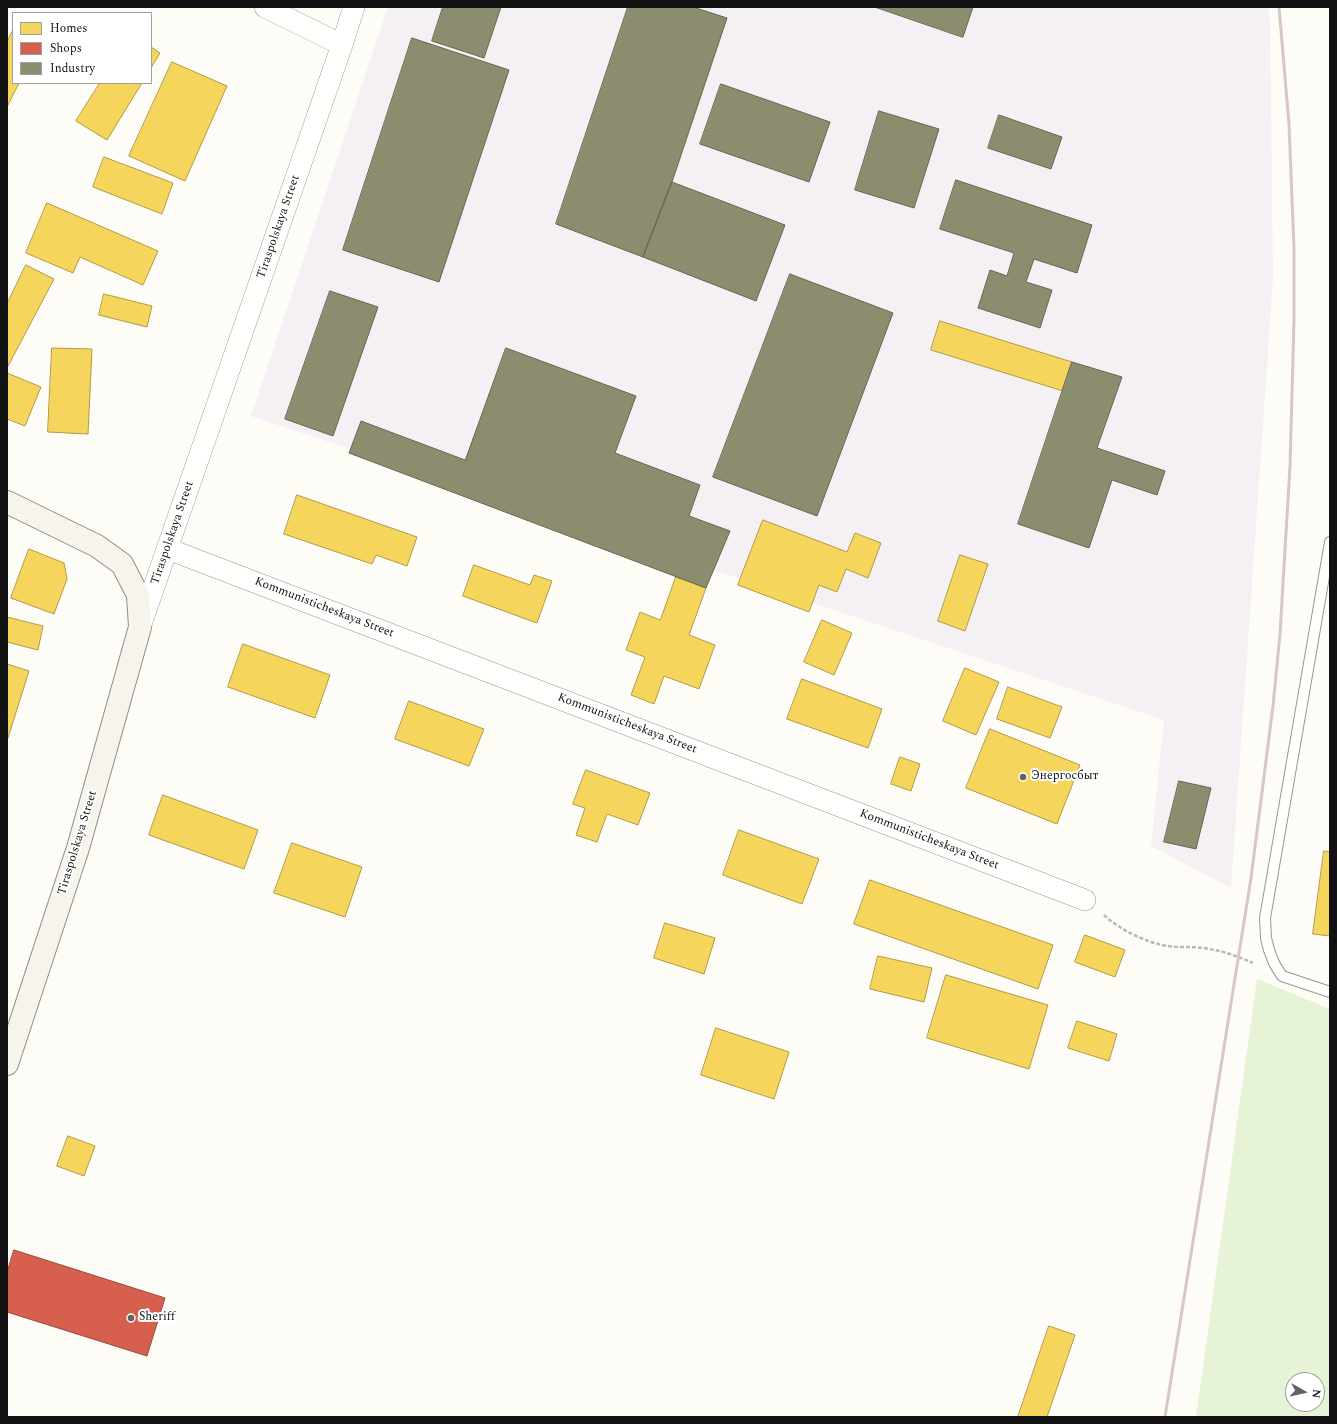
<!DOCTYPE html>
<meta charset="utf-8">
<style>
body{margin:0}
#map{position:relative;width:1337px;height:1424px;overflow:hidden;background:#fdfcf7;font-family:Spectral,serif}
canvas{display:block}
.frame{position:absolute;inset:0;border:8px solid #111;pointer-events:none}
.legend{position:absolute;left:12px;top:12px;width:140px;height:72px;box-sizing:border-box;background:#fff;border:1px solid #a0a0a0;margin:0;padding:5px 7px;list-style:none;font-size:12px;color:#111}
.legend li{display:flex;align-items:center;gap:8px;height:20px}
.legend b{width:20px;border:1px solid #a0a0a0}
.north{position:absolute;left:1285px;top:1372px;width:40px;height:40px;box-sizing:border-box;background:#fff;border:1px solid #a0a0a0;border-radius:50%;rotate:98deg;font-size:11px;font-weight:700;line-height:16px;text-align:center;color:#111}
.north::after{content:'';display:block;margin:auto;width:14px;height:18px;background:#646362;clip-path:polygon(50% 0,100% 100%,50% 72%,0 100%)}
</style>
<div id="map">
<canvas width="1337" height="1424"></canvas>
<div class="frame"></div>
<ul class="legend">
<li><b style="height:11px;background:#f6d55c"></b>Homes</li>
<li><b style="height:11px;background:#d6604d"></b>Shops</li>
<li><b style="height:11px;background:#8c8c6e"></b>Industry</li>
</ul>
<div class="north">N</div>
</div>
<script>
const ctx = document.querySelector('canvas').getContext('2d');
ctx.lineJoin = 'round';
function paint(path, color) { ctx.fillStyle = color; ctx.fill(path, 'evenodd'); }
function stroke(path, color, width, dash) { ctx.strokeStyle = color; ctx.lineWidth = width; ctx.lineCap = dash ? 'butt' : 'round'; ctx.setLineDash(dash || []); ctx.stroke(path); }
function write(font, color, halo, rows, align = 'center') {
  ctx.font = font + ' Spectral,serif'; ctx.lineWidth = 4; ctx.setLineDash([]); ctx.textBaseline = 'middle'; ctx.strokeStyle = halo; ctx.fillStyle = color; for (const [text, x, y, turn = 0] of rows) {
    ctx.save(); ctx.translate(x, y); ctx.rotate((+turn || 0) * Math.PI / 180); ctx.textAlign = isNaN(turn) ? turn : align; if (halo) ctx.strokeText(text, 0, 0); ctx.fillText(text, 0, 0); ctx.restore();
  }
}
paint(new Path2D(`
 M388,7H1268L1270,20L1273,279L1231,888L1151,846L1164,720L251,416Z`), '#f5f0f3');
paint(new Path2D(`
 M1257,979L1330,1009V1417H1196ZM1293,1380H1317V1404H1293Z`), '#e7f3d7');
const homes = new Path2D(`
 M13,30V83H19L7,107V42Z
 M151,47L160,53L151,68Z
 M172,62L227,86L185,181L129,156Z
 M100,83H142L107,140L76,121Z
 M104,157L173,183L162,214L93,187Z
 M47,203L158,251L143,285L80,257L73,273L26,253Z
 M26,265L54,279L7,368V304Z
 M104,294L152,306L147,327L99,315Z
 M940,321L1072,362L1063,391L931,350Z
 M52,348L92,349L88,434L48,432Z
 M7,373L41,387L25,426L7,419Z
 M297,495L417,537L407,566L376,555L372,564L284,534Z
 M763,520L847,552L855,533L881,543L868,578L846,569L837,592L819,585L809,612L738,585Z
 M29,549L64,563L67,579L54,614L11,598Z
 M960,555L988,564L965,631L938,621Z
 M474,565L530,585L534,575L552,581L537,623L463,596Z
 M676,577L706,588L689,635L715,645L699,689L664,676L654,704L631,695L645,657L626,650L640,612L660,620Z
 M7,617L43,626L38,650L7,642Z
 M822,620L852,633L834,675L804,662Z
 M243,644L330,675L315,718L228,687Z
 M7,664L29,671L7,741Z
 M965,668L999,682L976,735L943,721Z
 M802,679L882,709L868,748L787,719Z
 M1008,687L1062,707L1050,738L997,719Z
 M409,701L484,729L469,766L395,739Z
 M990,729L1080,765L1057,824L966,788Z
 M900,757L920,764L911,791L891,784Z
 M586,770L650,793L638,825L607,814L597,842L576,835L585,808L573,804Z
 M163,795L258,830L244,869L149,835Z
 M739,830L819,859L802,904L723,875Z
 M292,843L362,867L345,917L274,893Z
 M1324,851L1330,852V936L1313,934Z
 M870,880L1053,945L1038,989L854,924Z
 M665,923L715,938L704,974L654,958Z
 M1085,935L1125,950L1115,977L1075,962Z
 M878,956L932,968L924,1002L870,989Z
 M946,975L1048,1005L1029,1069L927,1038Z
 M1077,1021L1117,1034L1109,1061L1068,1048Z
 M716,1028L789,1052L774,1099L701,1075Z
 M68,1136L95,1146L84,1176L57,1166Z
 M1049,1326L1075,1335L1047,1417H1018Z`);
paint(homes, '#f6d55c');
stroke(homes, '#b19a46', 1);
const shops = new Path2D(`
 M14,1250L165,1298L147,1356L7,1312V1273Z`);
paint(shops, '#d6604d');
stroke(shops, '#9b483b', 1);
const industry = new Path2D(`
 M443,7H501L484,58L432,41Z
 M628,7H693L727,18L672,182L643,257L556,224Z
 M875,7H973L963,37Z
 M412,38L509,70L439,282L343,250Z
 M721,84L830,122L809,182L700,144Z
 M879,111L939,129L914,208L855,190Z
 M999,115L1062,137L1051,169L988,148Z
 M956,180L1092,225L1077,273L1034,259L1026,282L1052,290L1040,328L978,308L990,270L1007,276L1014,253L940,229Z
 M672,182L785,225L756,301L643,257Z
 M790,274L893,313L817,516L713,477Z
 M330,291L378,307L333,436L285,419Z
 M506,348L636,396L615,453L700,485L689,516L730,531L706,588L349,453L361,421L465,460Z
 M1072,362L1122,377L1097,448L1165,471L1157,495L1112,480L1089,548L1018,524Z
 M1179,781L1211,788L1196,849L1164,842Z`);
paint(industry, '#8c8c6e');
stroke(industry, '#676752', 1);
const service = new Path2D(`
 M1330,542L1265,918L1266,938L1269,950L1274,963L1282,976L1330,992`);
const minor = new Path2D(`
 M265,7L342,45
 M168,549L1085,900
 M140,627L342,45L354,7`);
const secondary = new Path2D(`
 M7,502L97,546L122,564L138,595L140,627L78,848L7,1064`);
stroke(service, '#979795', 12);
stroke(minor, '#979795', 22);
stroke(secondary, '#8e8d8b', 24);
stroke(new Path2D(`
 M1104,915C1120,930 1147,943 1168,946C1182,948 1195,946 1209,949C1224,951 1239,957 1253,963`), '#b9b9b8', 2.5, [4, 2]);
stroke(service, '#fffffe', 10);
stroke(minor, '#fffffe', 21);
stroke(secondary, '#f6f4eb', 22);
stroke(new Path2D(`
 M1165,1417L1251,878L1273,706L1280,634L1290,466L1294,320V249L1289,124L1279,7`), '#d9c6c7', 3);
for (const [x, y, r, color] of [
 [1023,777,4,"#646362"],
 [131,1318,4,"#646362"]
]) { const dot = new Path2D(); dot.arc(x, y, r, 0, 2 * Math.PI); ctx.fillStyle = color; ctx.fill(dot); stroke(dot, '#fff', 1.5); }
write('12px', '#111', '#fff', [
 ["Tiraspolskaya Street",279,227,-71],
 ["Tiraspolskaya Street",173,533,-71],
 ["Kommunisticheskaya Street",324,608,21],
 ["Kommunisticheskaya Street",627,724,21],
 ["Kommunisticheskaya Street",929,840,21],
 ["Tiraspolskaya Street",78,843,-73]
]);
write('12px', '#111', '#fff', [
 ["Энергосбыт",1031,777],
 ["Sheriff",139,1318]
], 'left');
</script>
